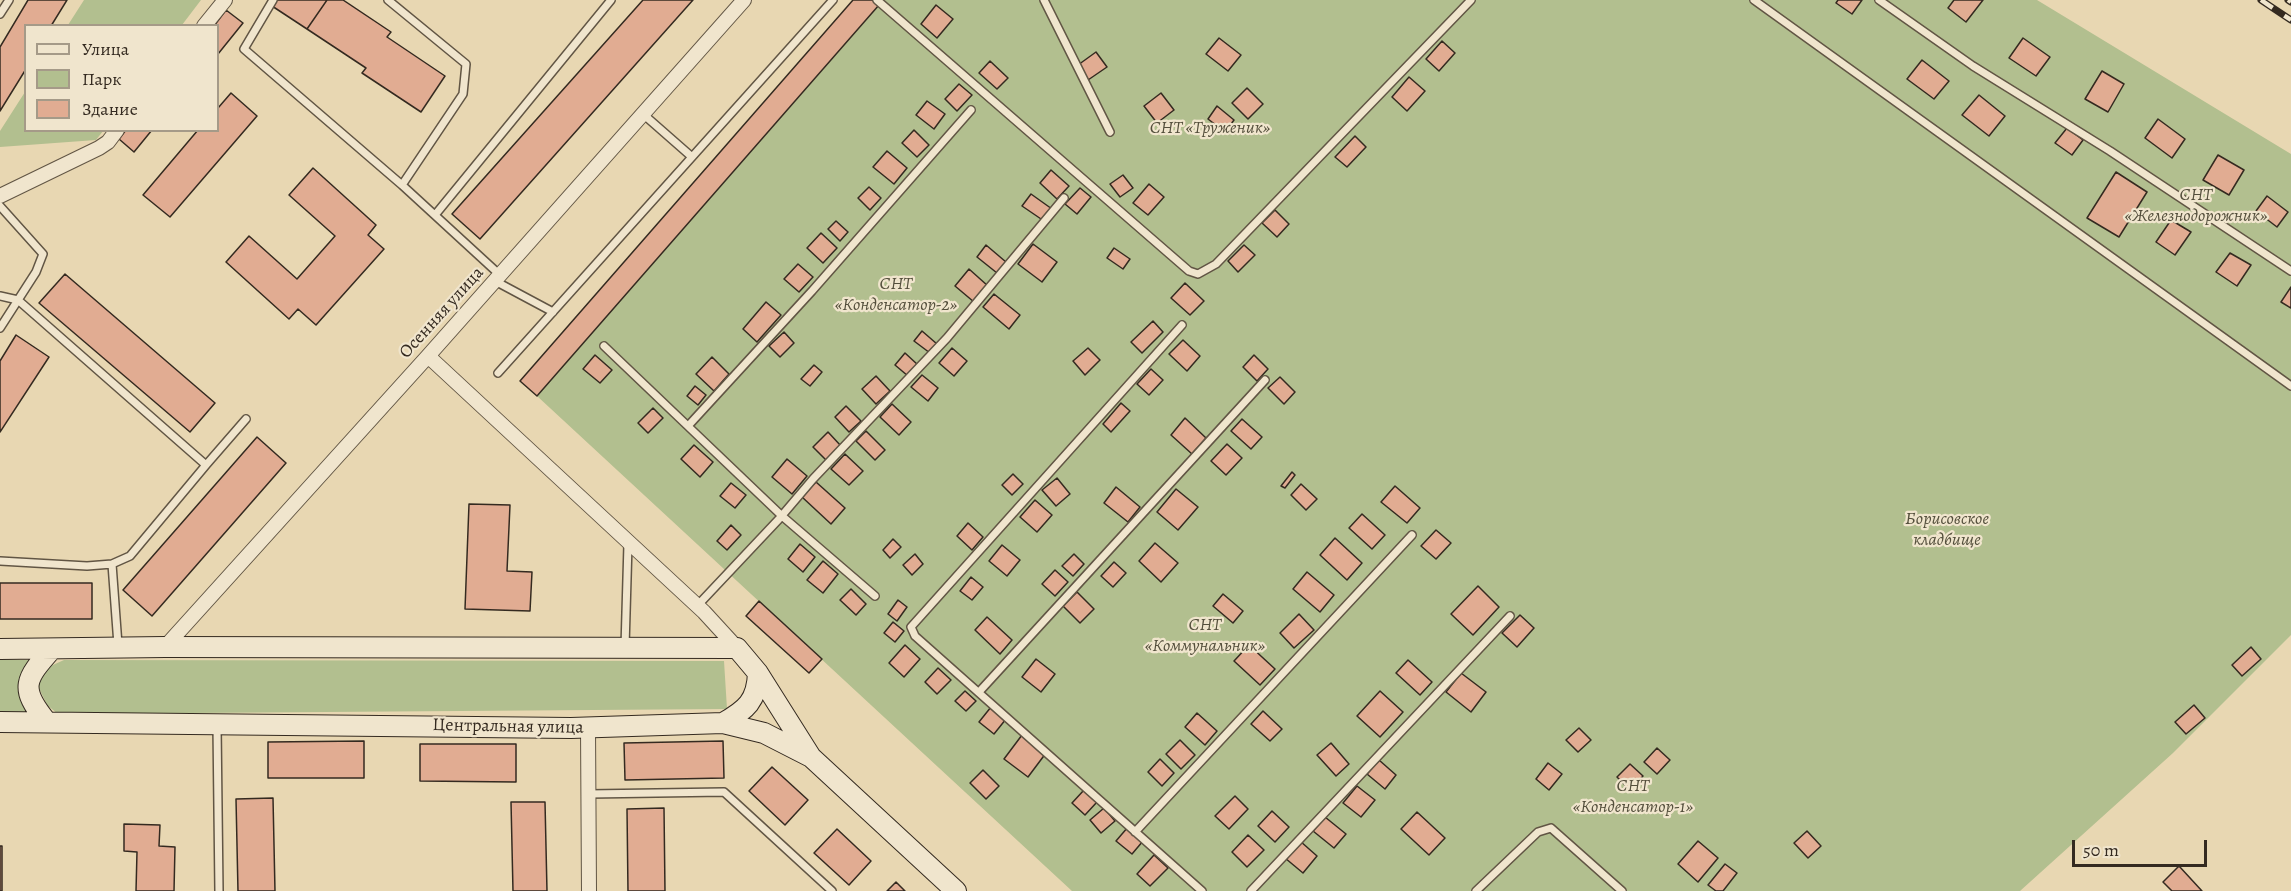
<!DOCTYPE html>
<meta charset="utf-8">
<style>
body{margin:0}
#map{position:relative;width:2291px;height:891px;overflow:hidden;background:#e8d7b2;font-family:Alegreya,serif}
canvas{display:block}
.legend{position:absolute;left:24px;top:24px;width:195px;height:108px;box-sizing:border-box;background:#f0e5cd;border:2px solid #a59a88;margin:0;padding:8px 10px;list-style:none;font-size:18px;color:#342a20}
.legend li{display:flex;align-items:center;gap:12px;height:30px}
.legend b{width:30px;border:2px solid #a59a88}
.scale{position:absolute;left:2072px;top:840px;width:135px;height:27px;box-sizing:border-box;border:3px solid #342a20;border-top:0;padding-left:8px;font-size:18px;line-height:21px;white-space:nowrap;color:#342a20;-webkit-text-stroke:4px #f0e5cd;paint-order:stroke}
</style>
<div id="map">
<canvas width="2291" height="891"></canvas>
<ul class="legend">
<li><b style="height:8px;background:#f0e5cd"></b>Улица</li>
<li><b style="height:16px;background:#b2bf8f"></b>Парк</li>
<li><b style="height:16px;background:#e1ac92"></b>Здание</li>
</ul>
<div class="scale">50 m</div>
</div>
<script>
const ctx = document.querySelector('canvas').getContext('2d');
ctx.lineJoin = 'round';
function paint(path, color) { ctx.fillStyle = color; ctx.fill(path, 'evenodd'); }
function stroke(path, color, width, dash) { ctx.strokeStyle = color; ctx.lineWidth = width; ctx.lineCap = dash ? 'butt' : 'round'; ctx.setLineDash(dash || []); ctx.stroke(path); }
function write(font, color, halo, rows, align = 'center') {
  ctx.font = font + ' Alegreya,serif'; ctx.lineWidth = 4.5; ctx.setLineDash([]); ctx.textBaseline = 'middle'; ctx.strokeStyle = halo; ctx.fillStyle = color; for (const [text, x, y, turn = 0] of rows) {
    ctx.save(); ctx.translate(x, y); ctx.rotate((+turn || 0) * Math.PI / 180); ctx.textAlign = isNaN(turn) ? turn : align; if (halo) ctx.strokeText(text, 0, 0); ctx.fillText(text, 0, 0); ctx.restore();
  }
}
paint(new Path2D(`
 M84,0H201L182,25H68Z
 M884,0H2037L2291,154V635L2173,753L2020,891H1072L537,396Z
 M25,92L26,130L103,131L96,140L0,147V131Z
 M0,659L31,660C18,678 17,694 27,714H0Z
 M64,660L724,661L727,709L58,714L47,705L38,686L44,669Z`), '#b2bf8f');
const building = new Path2D(`
 M28,0H67L51,26H26V69L0,111V47Z
 M276,0H327L307,29L272,6Z
 M327,0H343L391,32L387,37L445,76L421,112L362,73L366,68L307,29Z
 M643,0H693L480,239L452,214Z
 M853,0H872L879,5L537,396L520,381Z
 M1838,0H1862L1852,14L1836,3Z
 M1954,0H1983L1966,22L1948,8Z
 M936,5L953,19L937,38L921,24Z
 M226,10L243,23L218,54V26H214Z
 M1219,38L1241,55L1228,71L1206,54Z
 M2023,38L2050,57L2036,76L2009,58Z
 M1442,41L1455,53L1439,71L1426,59Z
 M1096,52L1107,67L1088,80L1078,65Z
 M1922,60L1949,81L1934,99L1907,79Z
 M990,61L1008,78L997,89L979,73Z
 M2102,71L2124,84L2108,112L2085,99Z
 M1409,77L1425,91L1407,111L1392,97Z
 M959,84L972,95L957,111L945,99Z
 M1247,88L1263,104L1248,119L1232,103Z
 M231,93L257,116L170,217L143,195L198,130H218V108Z
 M1161,93L1174,110L1157,123L1144,106Z
 M1979,95L2005,116L1989,136L1962,115Z
 M927,101L945,114L934,129L916,115Z
 M1217,106L1234,120L1225,132L1208,119Z
 M2158,119L2185,139L2172,158L2145,138Z
 M2067,128L2083,140L2072,155L2055,143Z
 M126,130H152L134,152L119,139Z
 M914,130L929,145L917,157L902,143Z
 M1355,136L1366,147L1347,167L1335,157Z
 M887,151L907,168L894,184L873,167Z
 M2218,155L2244,170L2229,195L2203,180Z
 M313,168L376,225L368,235L384,249L316,325L298,309L289,319L226,262L249,236L297,279L335,236L289,195Z
 M1051,170L1069,186L1057,199L1040,183Z
 M2116,172L2147,192L2119,237L2087,218Z
 M1123,175L1133,188L1120,197L1110,184Z
 M1149,184L1164,197L1148,215L1133,203Z
 M869,187L881,198L870,210L858,198Z
 M1080,188L1091,197L1077,214L1065,204Z
 M1031,194L1052,209L1044,221L1022,206Z
 M2267,196L2288,212L2277,227L2256,211Z
 M1275,210L1289,224L1277,237L1262,223Z
 M2171,220L2191,232L2175,255L2156,242Z
 M836,221L848,232L840,241L828,229Z
 M821,233L837,248L823,263L807,248Z
 M1033,244L1057,262L1042,282L1018,264Z
 M986,245L1006,262L997,273L977,257Z
 M1244,245L1255,255L1238,272L1228,261Z
 M1114,248L1130,259L1123,269L1107,258Z
 M2230,253L2251,265L2237,286L2216,272Z
 M798,264L813,277L799,292L784,279Z
 M969,269L988,286L974,302L955,286Z
 M65,274L215,403L190,432L39,303Z
 M1185,283L1204,301L1190,315L1171,298Z
 M2291,287V308L2281,302Z
 M994,294L1020,315L1009,329L983,307Z
 M766,302L781,315L757,342L743,329Z
 M1153,321L1163,332L1142,353L1131,342Z
 M922,331L937,344L930,353L914,341Z
 M784,332L794,343L780,357L769,346Z
 M16,335L49,357L0,432V361Z
 M1183,340L1200,356L1187,371L1169,354Z
 M952,348L967,361L954,376L939,363Z
 M1088,348L1100,360L1085,375L1073,361Z
 M905,353L918,365L908,376L895,365Z
 M595,355L612,370L600,383L583,369Z
 M1254,355L1268,369L1257,381L1243,367Z
 M712,357L729,374L714,391L696,374Z
 M814,365L822,372L810,386L801,379Z
 M1151,369L1163,380L1149,395L1137,384Z
 M922,375L938,388L928,401L911,387Z
 M876,376L890,391L876,404L862,389Z
 M1280,377L1295,392L1284,404L1268,388Z
 M695,386L706,395L698,405L687,396Z
 M1121,403L1130,411L1111,432L1103,424Z
 M892,404L911,422L899,435L880,417Z
 M846,406L861,421L849,432L835,417Z
 M653,408L663,418L648,433L638,423Z
 M1185,418L1206,438L1192,454L1171,435Z
 M1242,419L1262,437L1251,449L1231,431Z
 M866,431L885,450L875,460L856,441Z
 M828,432L841,446L826,460L813,447Z
 M257,437L286,463L152,616L123,590Z
 M1227,444L1242,458L1226,475L1211,461Z
 M694,445L713,462L700,477L681,459Z
 M845,454L863,471L849,485L831,469Z
 M787,459L807,476L792,494L772,477Z
 M1292,472L1295,475L1285,488L1281,486Z
 M1013,474L1023,484L1012,495L1002,485Z
 M1057,478L1070,494L1056,506L1042,490Z
 M816,482L845,508L831,524L802,497Z
 M731,483L746,495L735,508L720,496Z
 M1301,484L1317,499L1306,510L1291,495Z
 M1395,486L1420,508L1407,523L1381,502Z
 M1116,487L1140,507L1128,522L1104,503Z
 M1176,489L1198,507L1178,530L1157,512Z
 M1035,500L1052,515L1037,532L1020,517Z
 M469,504L510,505L507,571L532,572L530,611L465,609Z
 M1362,514L1385,535L1372,549L1349,528Z
 M968,523L983,537L972,550L957,536Z
 M731,525L741,535L727,550L717,541Z
 M1436,530L1451,543L1436,559L1421,546Z
 M1335,538L1362,563L1347,580L1320,555Z
 M893,539L901,547L890,558L883,550Z
 M1155,543L1178,563L1161,582L1139,561Z
 M800,544L815,557L803,572L788,559Z
 M1002,545L1020,560L1007,576L989,561Z
 M915,554L923,564L912,575L903,565Z
 M1074,554L1084,564L1073,576L1062,566Z
 M823,561L838,574L823,593L807,580Z
 M1114,562L1126,573L1113,587L1101,576Z
 M1055,570L1068,582L1055,596L1042,584Z
 M1307,572L1334,595L1320,612L1293,589Z
 M971,577L983,587L972,600L960,591Z
 M0,583H92V619H0Z
 M1478,586L1499,607L1473,635L1451,614Z
 M851,589L866,604L856,615L840,600Z
 M1077,592L1094,609L1080,623L1063,606Z
 M1223,594L1243,611L1233,623L1213,606Z
 M898,600L907,607L897,621L888,614Z
 M759,601L822,659L809,673L746,616Z
 M1299,614L1314,630L1294,648L1280,633Z
 M1520,615L1534,628L1517,647L1502,633Z
 M987,617L1012,640L1000,654L975,630Z
 M893,622L904,631L895,642L884,633Z
 M905,645L920,659L904,677L889,663Z
 M1249,645L1275,669L1260,685L1234,661Z
 M2251,647L2261,659L2242,676L2232,665Z
 M1036,659L1055,674L1041,692L1022,677Z
 M1408,660L1432,682L1420,695L1396,673Z
 M938,668L951,680L937,694L925,682Z
 M1461,673L1486,692L1471,712L1446,692Z
 M965,691L976,701L966,711L955,701Z
 M1380,691L1403,712L1380,737L1357,716Z
 M2194,705L2205,718L2186,734L2175,722Z
 M991,707L1006,719L994,734L979,722Z
 M1263,711L1282,729L1270,741L1251,724Z
 M1197,713L1217,731L1205,745L1185,727Z
 M1579,728L1591,740L1578,752L1566,740Z
 M1022,735L1046,753L1028,777L1004,759Z
 M1180,740L1195,755L1181,769L1166,754Z
 M364,741V778H268V742Z
 M723,741L724,778L625,780L624,743Z
 M1331,743L1349,764L1336,776L1317,755Z
 M420,744H516V782L420,781Z
 M1657,748L1670,760L1657,774L1644,762Z
 M1160,759L1174,773L1162,786L1148,772Z
 M1379,760L1396,775L1385,789L1367,774Z
 M1548,763L1562,774L1549,790L1536,779Z
 M1630,764L1643,776L1630,790L1617,777Z
 M772,767L808,800L785,825L749,791Z
 M983,770L999,786L986,799L970,783Z
 M1357,786L1375,800L1361,817L1343,803Z
 M1084,790L1097,802L1085,815L1072,803Z
 M1235,796L1248,809L1229,829L1215,816Z
 M273,798L275,891H238L236,799Z
 M511,802H545L547,891H513Z
 M664,808L665,891H628L627,809Z
 M1104,808L1115,821L1101,833L1090,820Z
 M1272,811L1289,827L1275,842L1258,826Z
 M1417,812L1445,838L1429,855L1401,829Z
 M1325,817L1346,834L1334,848L1313,831Z
 M124,824L160,825L159,846L175,847L174,891H136L137,852L124,851Z
 M1128,827L1143,841L1132,854L1116,841Z
 M837,829L871,861L849,885L814,853Z
 M1807,831L1821,846L1808,858L1794,843Z
 M1248,835L1264,850L1247,867L1232,852Z
 M1300,841L1317,856L1303,873L1285,858Z
 M1698,841L1718,858L1698,882L1678,864Z
 M0,846H2V891H0Z
 M1154,855L1168,868L1150,886L1137,874Z
 M1725,864L1737,873L1723,891H1716L1708,885Z
 M2179,866L2202,891H2172L2163,882Z
 M896,882L905,891H887Z`);
paint(building, '#e1ac92');
stroke(building, '#342a20', 1.5);
const lane = new Path2D(`
 M273,0L244,49L402,185
 M388,0L466,64L463,94L402,185L500,275
 M877,0L1189,271L1198,274L1216,264L1471,0
 M1044,0L1110,132
 M1754,0L2291,386
 M1879,0L1973,66L2110,151L2291,271
 M0,14L9,0
 M643,114L692,157
 M0,206L43,254L36,272L0,328
 M435,215L611,0
 M495,281L553,312
 M0,296L18,300L206,465L130,556L112,564L87,566L0,561
 M1182,325L911,627L915,636L1202,891
 M604,346L782,516L875,596
 M498,373L833,0
 M688,426L812,291L971,110
 M206,465L246,419
 M112,564L118,645
 M697,606L779,519L813,479L947,338L1064,198
 M625,647L628,544
 M979,692L1265,380
 M217,726L219,891
 M589,794L724,792L832,891
 M1135,832L1412,535
 M1251,891L1510,616
 M1476,891L1538,832L1551,828L1622,891`);
const street = new Path2D(`
 M204,26L225,0
 M0,196L99,148L108,142L117,130
 M428,356L704,612L737,648
 M165,647L428,356L744,0
 M588,728L589,891`);
const secondary = new Path2D(`
 M0,649L165,647L737,648L758,673L811,757
 M46,721C19,688 25,679 52,649
 M0,722L571,728L723,723L764,733L811,757L956,891
 M723,723C746,710 757,701 758,673`);
stroke(lane, '#615544', 10);
stroke(street, '#615544', 16);
stroke(secondary, '#342a20', 22);
stroke(lane, '#f0e5cd', 7);
stroke(street, '#f0e5cd', 14);
stroke(secondary, '#f0e5cd', 20);
const rail = new Path2D(`
 M2261,0L2291,20
 M2288,0L2291,2`);
stroke(rail, '#342a20', 7);
stroke(rail, '#f0e5cd', 4.5, [14]);
write('italic 18px', '#544f3c', '#f0e5cd', [
 ["СНТ «Труженик»",1210,129],
 ["СНТ",2196,196],
 ["«Железнодорожник»",2196,217],
 ["СНТ",896,285],
 ["«Конденсатор-2»",896,306],
 ["Борисовское",1947,520],
 ["кладбище",1947,541],
 ["СНТ",1205,626],
 ["«Коммунальник»",1205,647],
 ["СНТ",1633,787],
 ["«Конденсатор-1»",1633,808]
]);
write('18px', '#342a20', '#f0e5cd', [
 ["Осенняя улица",442,313,-48],
 ["Центральная улица",508,727,1]
]);
</script>
